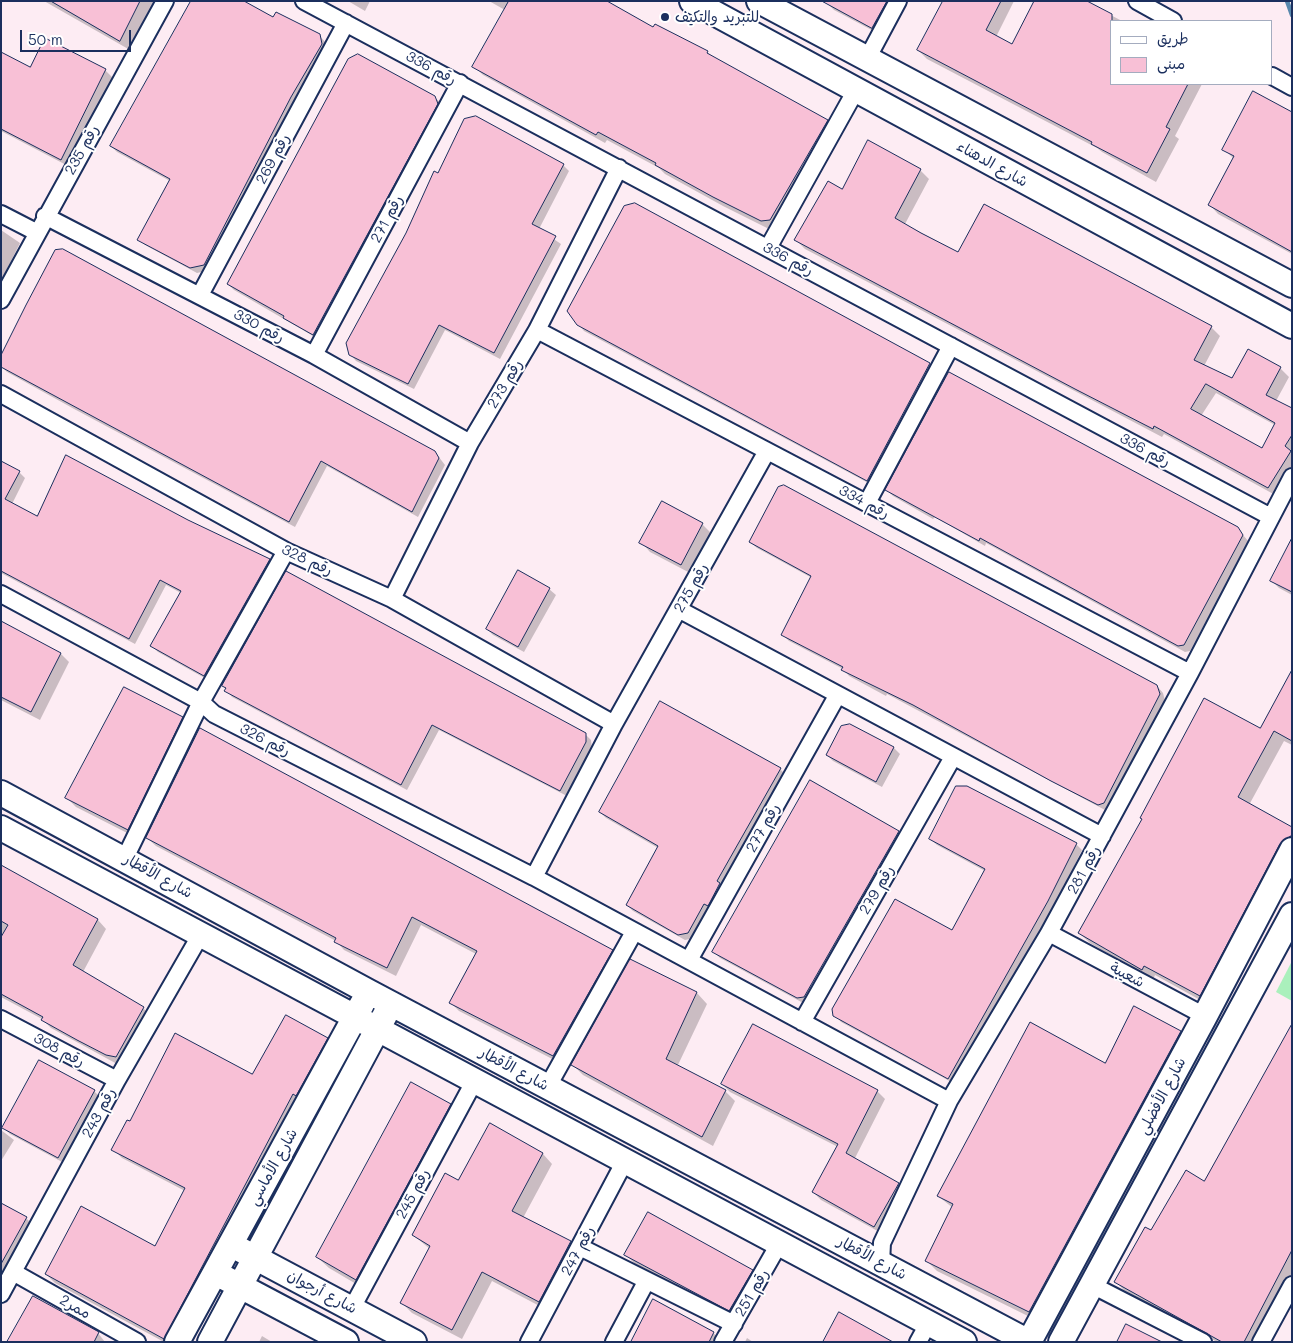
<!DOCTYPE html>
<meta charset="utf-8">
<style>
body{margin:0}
#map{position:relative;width:1293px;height:1343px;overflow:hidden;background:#fdecf3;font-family:Mali,"Playpen Sans Arabic",sans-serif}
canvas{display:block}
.frame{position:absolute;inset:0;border:2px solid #1b2f5e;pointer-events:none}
.legend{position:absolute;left:1110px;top:20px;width:162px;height:65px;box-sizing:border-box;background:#fff;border:1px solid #a4acbf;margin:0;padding:6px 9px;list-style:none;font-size:15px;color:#1b2f5e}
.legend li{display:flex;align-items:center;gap:10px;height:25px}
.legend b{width:25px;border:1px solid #a4acbf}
.scale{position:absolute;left:20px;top:30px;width:111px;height:22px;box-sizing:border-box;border:2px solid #1b2f5e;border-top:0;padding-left:6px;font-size:15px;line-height:18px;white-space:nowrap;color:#1b2f5e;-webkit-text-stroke:4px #fff;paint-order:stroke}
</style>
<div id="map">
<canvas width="1293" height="1343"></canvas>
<div class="frame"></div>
<ul class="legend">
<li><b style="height:6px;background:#fff"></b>طريق</li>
<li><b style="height:14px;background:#f8c0d6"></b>مبنى</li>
</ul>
<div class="scale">50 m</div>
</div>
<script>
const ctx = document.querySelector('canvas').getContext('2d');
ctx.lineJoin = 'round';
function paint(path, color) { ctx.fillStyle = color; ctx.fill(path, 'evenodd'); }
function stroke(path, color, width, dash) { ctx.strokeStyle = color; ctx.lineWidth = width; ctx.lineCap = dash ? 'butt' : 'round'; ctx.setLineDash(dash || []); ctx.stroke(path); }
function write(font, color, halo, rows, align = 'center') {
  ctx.font = font + ' Mali,"Playpen Sans Arabic",sans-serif'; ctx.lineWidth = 4; ctx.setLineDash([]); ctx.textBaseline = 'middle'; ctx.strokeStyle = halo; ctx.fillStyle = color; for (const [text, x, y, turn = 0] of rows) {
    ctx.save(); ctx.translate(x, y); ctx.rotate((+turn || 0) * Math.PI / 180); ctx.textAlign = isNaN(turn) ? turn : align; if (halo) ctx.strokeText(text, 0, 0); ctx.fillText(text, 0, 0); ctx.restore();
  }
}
paint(new Path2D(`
 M1292,961V1001L1276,992Z`), '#aaf0bc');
paint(new Path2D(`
 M44,1H155L130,50Z
 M348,1H370L365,11Z
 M489,1H604L654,29L656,25L707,52L714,58L827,121L836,130L771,230L723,206L665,174L659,168L607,140L605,143L483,75L474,66L505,10Z
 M900,1L881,35L834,10L826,2Z
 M944,1H1014L996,37L1013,46L1084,1L1122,21H1112V84H1202L1175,136L1179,139L1156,182L1102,152L1097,148L927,59L918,50Z
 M274,19L319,35L325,42L327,51L210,270L197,273L145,245L139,239L170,181L117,152L111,146Z
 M1,54L31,69L105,70L114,79L70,167L1,131Z
 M434,97L441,103L320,340L234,290L228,284Z
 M1292,113V254L1218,214L1210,205L1234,159L1224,149Z
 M563,165L569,171L539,229L561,244L500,359L445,330L414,389L356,361L350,354L439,175Z
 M920,170L929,179L905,224L959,253L1211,327L1220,336L1204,366L1232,380L1280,368L1289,377L1276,401L1292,410V472L1277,496L1164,434L1162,437L805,249L796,240L842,191ZM1216,393L1275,425L1263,449L1201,416Z
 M635,204L930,364L936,370L874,486L584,331L578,324Z
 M1,230L20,243L1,281Z
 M1,366L435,452L445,465L418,517L327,466L295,527L76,410L7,372Z
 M1,463L19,472L25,478L12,504L37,517L188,521L269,560L275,566L210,681L158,652L152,646L181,593L166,585L135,644L1,573Z
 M887,490L1237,528L1249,542L1190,651L1185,652L986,543L985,546L935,517L933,519L893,496Z
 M702,524L712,534L690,573L650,552L641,542Z
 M1292,541V595L1279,588L1271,580Z
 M750,542L1157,686L1163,693L1165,701L1110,809L1105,810L887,694L886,696L849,676L843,669L789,641L783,635L812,578L757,548Z
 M549,589L556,595L524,652L493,635L487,629Z
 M1,622L61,654L69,662L40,720L1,700Z
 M1292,674V745L1284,741L1249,805L1292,829V853L1211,1006L1155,975L1153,980L1090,943L1079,933L1260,730Z
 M223,686L585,734L591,740L592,748L567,796L439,730L407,790L232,697Z
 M182,718L191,727L137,838L76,807L67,798Z
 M850,725L894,748L900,754L882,787L833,761L827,755Z
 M780,769L786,775L694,938L685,940L633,911L627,905L658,848L606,818L600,812Z
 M811,782L899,832L905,838L805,1004L720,958L714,952Z
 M147,838L612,951L621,959L562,1064L459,1011L450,1002L476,954L421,925L396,976L344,950L336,941L156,846Z
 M930,839L1076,844L1082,850L1054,907L955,1084L841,1022L835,1015L953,932L985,871L937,845Z
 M1,866L98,920L106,929L83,972L143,1008L152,1017L125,1065L117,1064L51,1028L42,1019L1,997Z
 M631,961L697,993L707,1004L677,1067L725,1091L735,1101L713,1146L583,1075L573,1065Z
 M1135,1008L1180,1032L1190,1042L1040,1322L937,1271L927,1261L953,1208L938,1196L1105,1064Z
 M1292,1027V1274L1256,1342H1217L1124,1290L1115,1281L1152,1232L1205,1183Z
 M327,1039L335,1048L175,1342H164L55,1283L46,1274L156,1247L185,1191L122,1158L113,1149L130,1123L253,1076Z
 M722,1084L877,1091L885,1099L854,1160L898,1184L906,1192L883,1234L821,1200L813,1192L838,1147L730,1092Z
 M94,1091L100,1097L64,1163L10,1134L4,1128Z
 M450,1105L462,1116L368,1291L329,1268L317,1257Z
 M490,1125L543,1154L552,1164L523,1218L570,1242L580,1252L549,1311L492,1281L462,1339L412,1313L402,1303L430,1249L413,1235L458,1182Z
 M1,1130L14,1140L1,1161Z
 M1,1205L26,1218L32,1224L1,1283Z
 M626,1255L752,1271L765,1283L742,1322L638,1267Z
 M98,1333L105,1342H9Z
 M713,1333L720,1339L718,1342H636Z
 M262,1336L272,1342H259Z
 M747,1338L753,1342H745Z`), '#0003');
stroke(new Path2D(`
 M1287,1L1292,15`), '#5888ad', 4.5);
const building = new Path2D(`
 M51,1H140L120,41Z
 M191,1H244L273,17L276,12L320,34L322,44L291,97L204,265L190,268L137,240L170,179L110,146Z
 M509,1H607L653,27L655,24L708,51L707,53L828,120L770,220L761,221L713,197L655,165L656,163L598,132L596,135L472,67Z
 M822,1H887L872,28Z
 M943,1H1001L986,30L1012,44L1034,1H1087L1112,14V84H1188L1166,127L1170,129L1147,173L1091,144L1092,142L917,50Z
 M45,38L106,69L61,160L1,129V52L30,67Z
 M358,54L435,96L438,104L313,335L283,318L284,316L227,284L348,59Z
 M1253,91L1292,112V252L1208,205L1234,156L1222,150Z
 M476,116L564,164L532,224L556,236L494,353L439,325L408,384L349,355L346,343L406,233L434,171L438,173L464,119Z
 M868,140L921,169L895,218L921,233L958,252L984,204L1212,326L1194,360L1232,378L1248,349L1281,367L1266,395L1292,408V435L1285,446L1291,451L1268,488L1154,426L1153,429L1075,389L794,240L828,181L842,189ZM1206,384L1275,423L1262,448L1191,409Z
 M635,203L930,363L867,481L577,325L567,311L624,206Z
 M63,249L435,451L439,458L412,512L321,461L289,522L1,367V355L26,305L55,250Z
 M949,372L1238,527L1243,535L1184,645L1178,646L980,538L979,541L885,490Z
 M66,455L188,520L270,559L204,676L150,646L181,591L160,580L129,639L1,571V461L20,471L5,499L37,516Z
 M784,485L1157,685L1160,694L1104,803L1098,805L1051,781L913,705L841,670L843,667L781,635L811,576L749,542L778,487Z
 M662,501L703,523L681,565L639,543Z
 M1292,538V592L1270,581Z
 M518,570L550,588L518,647L486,629Z
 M286,571L586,733V742L560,791L432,725L401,785L224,691L226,688L222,686Z
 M1,621L61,653L31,712L1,697Z
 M1292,670V741L1274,731L1238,797L1292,827V835L1280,844L1200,996L1144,966L1142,970L1078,933L1142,819L1140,818L1204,698L1260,728Z
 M124,687L183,717L128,830L65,798Z
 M660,701L781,768L717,881L720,883L708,906L704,904L688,933L678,935L626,905L658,846L599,812Z
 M850,724L894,747L876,782L826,755L841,726Z
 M200,728L613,950L553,1056L449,1003L477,951L412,917L387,968L334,942L336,938L146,838Z
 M810,780L899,831L804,997L797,998L712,952Z
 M956,786H967L1077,843L1048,901L948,1079L833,1016L832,1009L895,899L952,930L985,869L929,839Z
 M1,865L98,919L73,965L144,1007L116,1057L106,1055L77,1040L41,1020L43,1017L1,994V937L8,925L1,921Z
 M630,959L697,992L666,1059L726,1090L702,1137L571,1065Z
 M1134,1006L1181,1031L1029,1312L925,1261L953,1204L937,1196L1030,1022L1105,1063Z
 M286,1015L328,1038L296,1096L293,1094L164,1339L45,1274L81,1206L155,1246L185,1188L111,1150L127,1120L130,1121L175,1033L252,1074Z
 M753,1024L878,1090L846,1153L899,1183L874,1227L812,1192L838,1144L721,1084Z
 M1292,1024V1250L1244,1342H1222L1114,1282L1145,1227L1151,1230L1186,1170L1204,1181Z
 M39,1060L95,1090L58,1158L2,1128Z
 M411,1082L451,1104L356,1280L316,1257Z
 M490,1123L543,1153L512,1211L571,1241L539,1302L482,1272L452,1330L400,1303L430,1246L412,1235L445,1173L458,1180Z
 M1,1203L27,1217L1,1264Z
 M648,1212L753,1270L729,1311L624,1255Z
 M33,1296L99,1332L94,1342H7Z
 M653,1299L714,1332L709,1342H631Z
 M839,1312L893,1342H823Z
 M1126,1324L1162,1342H1117Z`);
paint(building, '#f8c0d6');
stroke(building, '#1b2f5e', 1);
const street = new Path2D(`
 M304,1L1271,517
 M1137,1L1173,21
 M867,59L898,1
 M1272,76L1292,87
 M1,214L36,232
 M45,216L314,355L470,443
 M768,248L856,90
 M200,295L346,23
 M1,300L165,1
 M537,330L1190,673
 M314,355L460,83
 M1,394L286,551L392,599L614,724
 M867,503L951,346
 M1,594L201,702L214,714L534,877L949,1101
 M392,599L470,443L537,330L619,168
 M680,610L1102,836
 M125,858L201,702L286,551
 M534,877L614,724L767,451
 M1049,933L1205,1016
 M689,960L837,696
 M1,1019L117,1080
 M802,1022L953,757
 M548,1086L634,932
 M580,1247L734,1324
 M881,1263L882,1243L949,1101L1049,933L1190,673L1292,477
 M13,1272L137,1342
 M1092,1285L1203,1342
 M1,1294L117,1080L201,934
 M352,1308L475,1080
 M529,1342L626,1159
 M614,1342L646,1282
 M723,1342L779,1244
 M918,1342L929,1322
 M1261,1342L1292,1285`);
const secondary = new Path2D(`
 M692,1L1292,326
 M759,1L1292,285
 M1,793L369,992L1029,1342
 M1,828L964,1342
 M241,1250L414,1342
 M225,1278L346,1342
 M177,1342L362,1004
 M210,1342L385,1015
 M1029,1342L1205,1016L1292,850
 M1061,1342L1292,915`);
stroke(street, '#1b2f5e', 20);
stroke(secondary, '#1b2f5e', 28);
stroke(street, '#fff', 16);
stroke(secondary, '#fff', 24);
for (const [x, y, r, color] of [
 [665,17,5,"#1b2f5e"]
]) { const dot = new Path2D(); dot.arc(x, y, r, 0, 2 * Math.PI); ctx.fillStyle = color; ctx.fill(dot); stroke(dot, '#fff', 2); }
write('15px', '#1b2f5e', '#fff', [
 ["للتبرید والتکیف",675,17]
], 'left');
write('15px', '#1b2f5e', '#fff', [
 ["رقم 336",431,68,28],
 ["رقم 235",82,150,-61],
 ["رقم 269",273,159,-62],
 ["شارع الدهناء",992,164,29],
 ["رقم 271",387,219,-62],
 ["رقم 336",788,259,28],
 ["رقم 330",259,326,28],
 ["رقم 273",505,384,-59],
 ["رقم 336",1145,450,28],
 ["رقم 334",864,502,28],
 ["رقم 328",307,560,25],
 ["رقم 275",691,588,-61],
 ["رقم 326",265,740,27],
 ["رقم 277",763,828,-61],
 ["رقم 281",1084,870,-62],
 ["شارع الأقطار",158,876,29],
 ["رقم 279",877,890,-60],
 ["شعيبة",1127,975,28],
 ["رقم 308",59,1050,28],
 ["شارع الأقطار",514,1069,28],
 ["شارع الأفضلي",1162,1096,-62],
 ["رقم 243",99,1113,-62],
 ["شارع الأماسي",273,1167,-61],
 ["رقم 245",413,1194,-62],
 ["رقم 247",578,1251,-62],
 ["شارع الأقطار",872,1258,28],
 ["شارع أرجوان",322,1292,28],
 ["رقم 251",752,1293,-60],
 ["ممر2",75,1307,29]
]);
</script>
